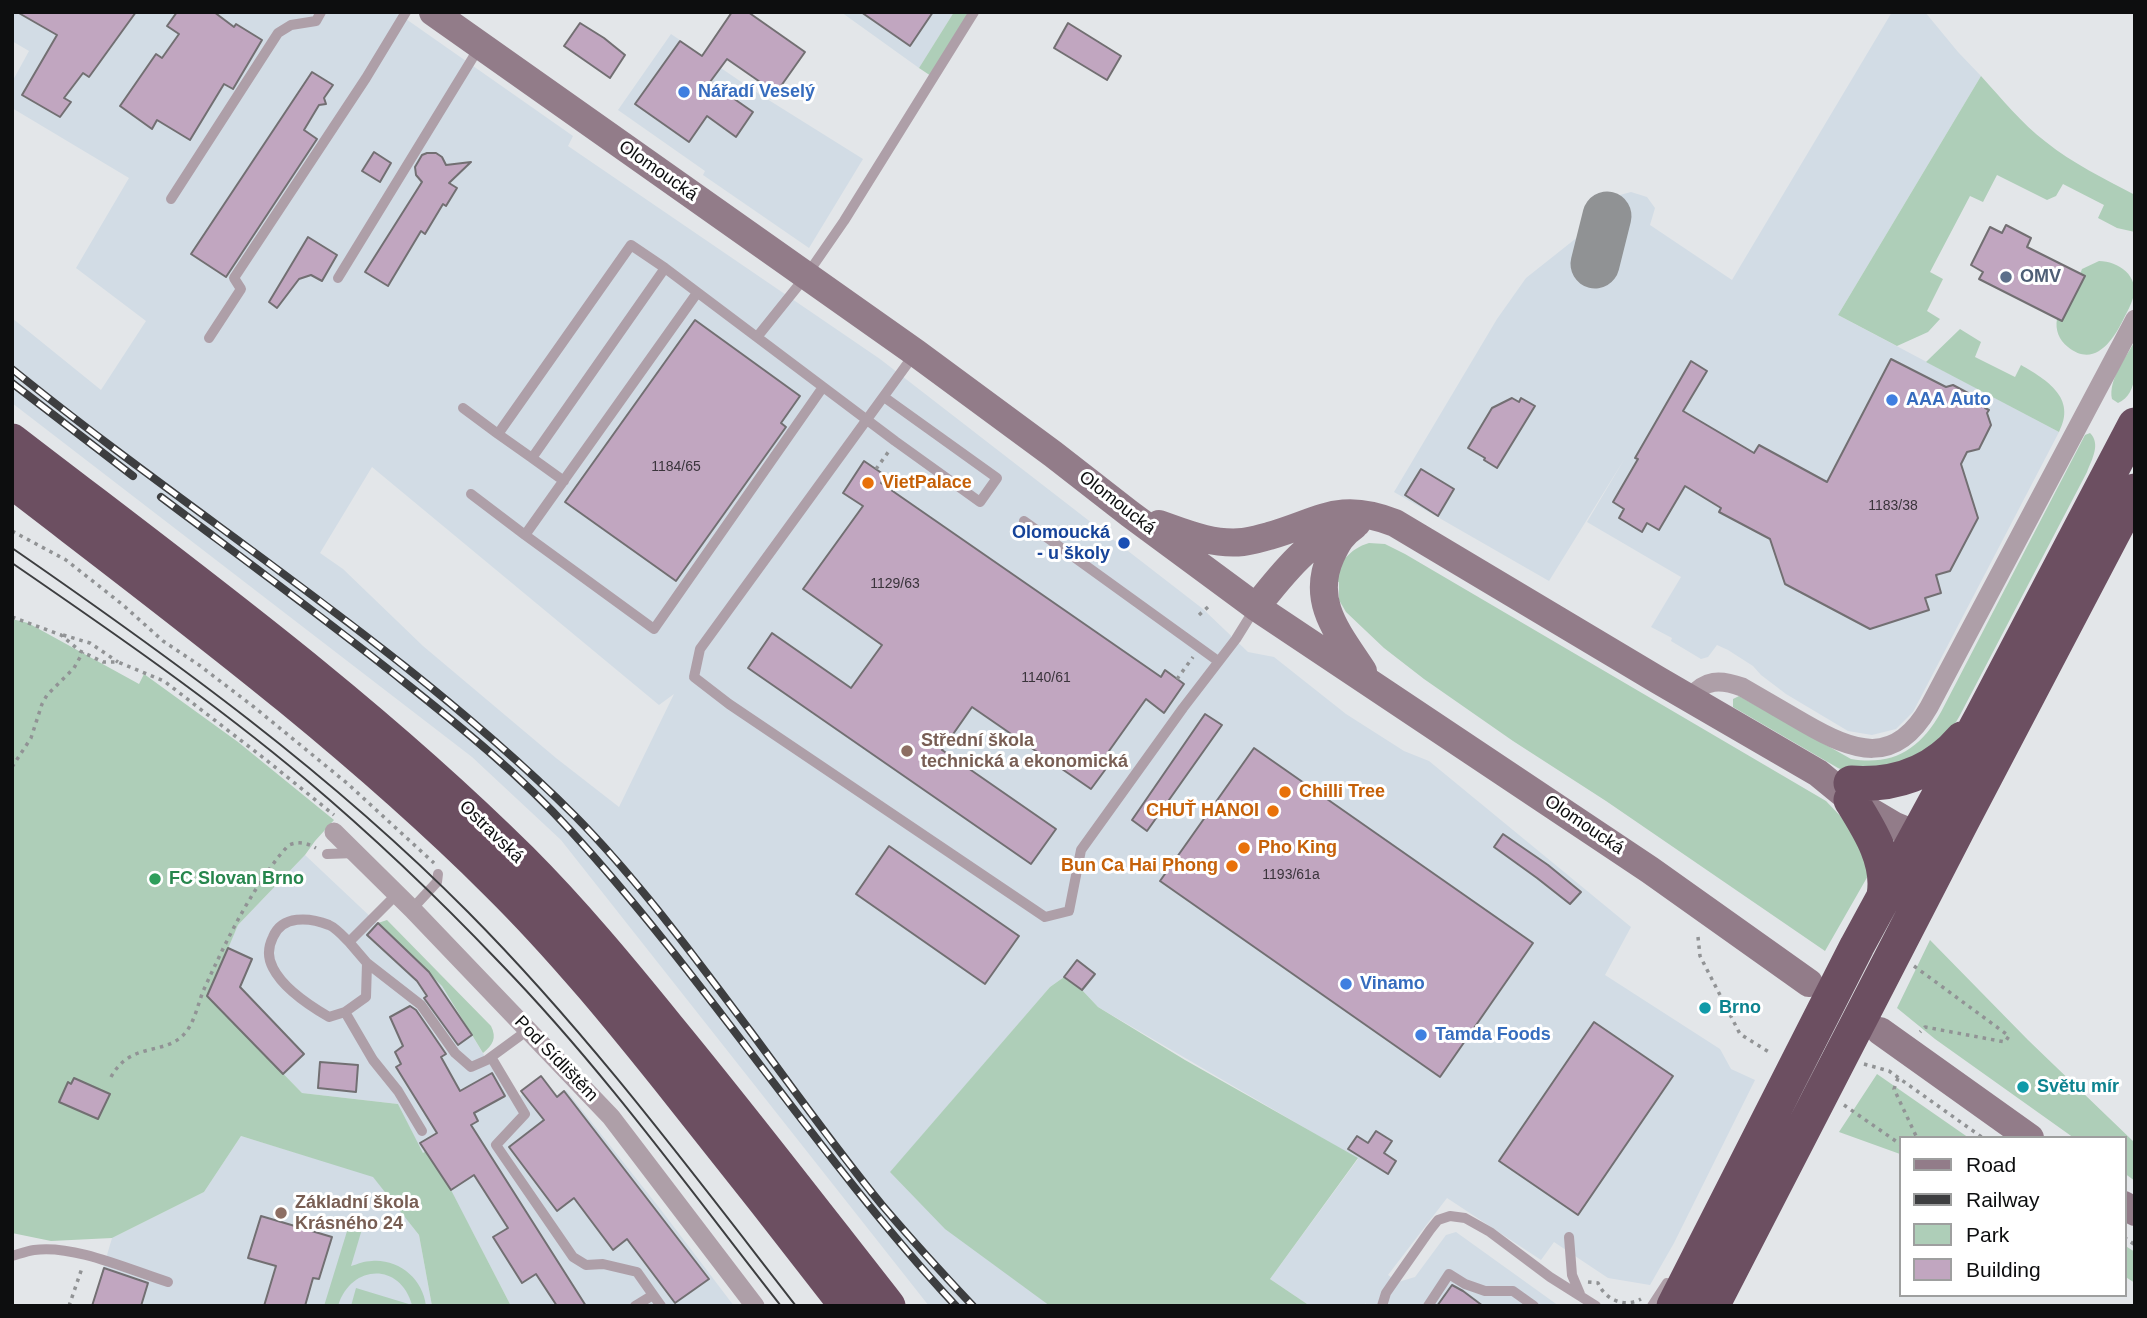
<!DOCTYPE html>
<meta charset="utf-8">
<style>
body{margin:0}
#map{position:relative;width:2147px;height:1318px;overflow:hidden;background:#e3e6e9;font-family:Arial,sans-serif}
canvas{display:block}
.frame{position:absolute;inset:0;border:14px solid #0d0e0f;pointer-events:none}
.legend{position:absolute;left:1899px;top:1136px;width:228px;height:161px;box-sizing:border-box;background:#fff;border:2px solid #9e9f9f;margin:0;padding:9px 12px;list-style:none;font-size:21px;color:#0d0e0f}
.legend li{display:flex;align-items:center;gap:14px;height:35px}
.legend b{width:35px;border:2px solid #9e9f9f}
</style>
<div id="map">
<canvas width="2147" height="1318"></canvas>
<div class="frame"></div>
<ul class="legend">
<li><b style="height:9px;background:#927c89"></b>Road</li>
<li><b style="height:9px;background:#3d3e40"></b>Railway</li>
<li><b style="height:19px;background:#aeceb8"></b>Park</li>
<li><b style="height:19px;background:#c1a6c0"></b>Building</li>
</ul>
</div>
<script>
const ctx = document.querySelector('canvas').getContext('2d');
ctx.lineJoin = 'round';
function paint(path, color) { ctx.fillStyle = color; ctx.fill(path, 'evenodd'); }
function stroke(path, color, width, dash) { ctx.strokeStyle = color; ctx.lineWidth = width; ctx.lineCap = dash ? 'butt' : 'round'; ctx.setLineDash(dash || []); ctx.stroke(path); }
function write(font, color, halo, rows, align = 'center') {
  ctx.font = font + ' Arial,sans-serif'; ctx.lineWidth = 6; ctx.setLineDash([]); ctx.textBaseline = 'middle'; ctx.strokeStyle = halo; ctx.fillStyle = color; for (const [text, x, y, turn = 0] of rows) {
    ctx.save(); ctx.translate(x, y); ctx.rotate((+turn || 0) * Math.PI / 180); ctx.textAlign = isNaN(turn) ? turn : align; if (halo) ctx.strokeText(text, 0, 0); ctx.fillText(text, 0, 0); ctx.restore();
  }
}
paint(new Path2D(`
 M12,12H396L573,136L568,146L880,359L1203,609L1248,652L1274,657L1346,714L1404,751L1429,761L1631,927L1605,975L1720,1049L1731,1069L1755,1080L1674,1243L1650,1285L1608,1278L1554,1242L1541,1260L1447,1198L1388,1275L1398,1282L1415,1277L1446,1235L1456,1232L1559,1306H1365L1366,1303L1363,1306H1310L1270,1279L1358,1159L1098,1007L1082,990L1064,977L1050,987L891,1172L1050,1306H929L561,840L472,757L12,403V318L101,390L146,321L76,268L129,178L12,108V82L29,51L12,41ZM372,467L659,705L674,694L619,807L556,758L423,646L343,569L320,553Z
 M841,12H954L919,68Z
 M1892,12H1925L1958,52L1981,76L1838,315L2059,432L1913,712L1896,729L1872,735L1848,731L1786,694L1761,675L1753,666L1728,650L1717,645L1708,657L1701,659L1671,641L1672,638L1651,627L1681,577L1587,522L1625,458L1549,581L1394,492L1497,319L1526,278L1584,232L1620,195L1631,192L1647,197L1655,208L1650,225L1732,280Z
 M671,34L759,94L863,159L809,248L703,175L705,171L618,110Z
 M305,855L429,972L442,986L512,1101L523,1094L521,1091L541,1076L556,1096L566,1090L661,1210L734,1306H511L471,1229L426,1152L423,1153L418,1144L398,1104L302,1093L207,996L238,925Z
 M241,1136L373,1176L419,1235L432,1306H92L112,1238L204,1192Z`), '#d2dce5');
paint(new Path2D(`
 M954,12H969L931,76L919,68Z
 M1981,76C2002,99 2021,123 2046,142C2072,163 2105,179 2135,195V232L2117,228L2098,218L2104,205L2063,184L2056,196L2047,200L1997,175L1983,202L1970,196L1930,272L1943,279L1927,311L1940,319L1928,332L1897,346L1838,315Z
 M2099,261C2118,261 2140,276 2133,298C2131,305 2127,312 2124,318C2114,339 2095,369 2068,347C2059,340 2055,330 2057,319L2062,321L2082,269Z
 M1960,329L1981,342L1975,357L2015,377L2021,365C2047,380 2077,398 2059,432L1926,362Z
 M2135,341C2135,360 2140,394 2118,403L2112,399C2108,380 2126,357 2135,341Z
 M2090,433C2101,444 2092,459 2087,472L1959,717L1945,740L1915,766L1850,773L1838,768L1733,707V699L1739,696L1851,759C1894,766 1920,749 1941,712L2085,435Z
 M1369,543L1385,544L1405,554L1826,801L1848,824L1863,847L1869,874L1825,951L1606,801L1513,741L1424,679L1384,648L1346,612L1339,600V582L1331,581C1340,563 1349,549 1369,543Z
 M12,619L28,623L139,684L144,674L238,742L334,820L315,841L305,855L238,925L208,996L302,1093L398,1104L423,1153L426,1151L451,1190L511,1306H432L419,1235L373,1177L241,1136L204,1192L112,1238L51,1241L12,1233Z
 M387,920L491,1026C497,1038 493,1045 483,1053L442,986L378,923Z
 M1930,940L2028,1040L2135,1143V1181L2124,1173V1138H2074L1935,1039L1897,1008Z
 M1064,977L1082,990L1098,1007L1185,1060L1358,1158L1270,1279L1310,1306H1050L945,1229L890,1172L1050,987Z
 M1877,1074L1969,1138H1900V1154L1839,1132Z
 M352,1215L365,1219L351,1266C358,1264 364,1261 372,1261C399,1259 423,1279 426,1306H351L356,1288L412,1305C400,1262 351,1264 338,1306H324Z
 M2124,1245L2135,1252V1283L2124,1276Z`), '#aeceb8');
stroke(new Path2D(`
 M1595,264L1607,216`), '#909294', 49);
const building = new Path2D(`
 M17,12H136L89,77L83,73L64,98L71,102L60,117L22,95L57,35Z
 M177,12H214L234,27L236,24L262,40L233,89L224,84L190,140L157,120L152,129L120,106L156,54L162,58L179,34L167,26Z
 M732,12H748L805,52L776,93L727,59L710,82L753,112L736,137L707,116L689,142L635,104L680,41L702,56Z
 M861,12H933L910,46Z
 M580,23L604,38L625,55L610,78L564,46Z
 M1068,23L1121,56L1107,80L1054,48Z
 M312,72L333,85L324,98L326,104L319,105L304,130L317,139L226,277L191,254Z
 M374,152L391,163L380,182L362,171Z
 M427,153H436L442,157L446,165L471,162L449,183L457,188L446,206L443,204L425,234L421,231L388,286L365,272L422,182L416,175L415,167L422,155Z
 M2006,225L2031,238L2027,247L2085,276L2062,321L1979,279L1983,272L1971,265L1990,227L2002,233Z
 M308,237L337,255L322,281L311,275L299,279L277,308L269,302Z
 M695,320L800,396L781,423L786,427L676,581L565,502Z
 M1891,359L1946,387L1953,385L1983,401L1985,408L1989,410L1987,413L1991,425L1979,449L1967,452L1961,464L1978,518L1950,571L1936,575L1941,593L1925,598L1929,610L1870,629L1785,584L1770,539L1719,512L1721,508L1685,486L1659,530L1647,523L1642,532L1619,518L1624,509L1613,502L1638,459L1635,458L1691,361L1707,371L1683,411L1754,453L1759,445L1827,482Z
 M1512,398L1519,402L1521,398L1535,406L1497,468L1484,460L1485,458L1468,448L1492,408Z
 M864,461L886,476L881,483L1161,677L1165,670L1184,684L1164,713L1146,699L1099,765L1105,770L1091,789L972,707L942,750L1056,829L1031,864L748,668L772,633L851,688L882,645L803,589L863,506L843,493Z
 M1421,469L1454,489L1438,516L1405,495Z
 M1205,714L1222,725L1147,831L1132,820Z
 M1254,748L1533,943L1440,1077L1160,881Z
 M1503,834L1548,865L1581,892L1570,904L1537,878L1494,847Z
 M889,846L1019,936L985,984L856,894Z
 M378,923L429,972L472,1035L458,1045L424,998L427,996L417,981L367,935Z
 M228,948L252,959L240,987L304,1054L283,1074L207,996Z
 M1077,960L1095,974L1082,990L1064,977Z
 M410,1006L416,1010L446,1054L441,1057L460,1091L492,1073L505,1096L474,1113L478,1121L471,1125L586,1306H557L536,1274L522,1283L493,1237L508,1228L474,1175L451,1190L420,1143L437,1133L396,1067L401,1064L395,1052L403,1046L390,1017Z
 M1594,1022L1673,1076L1578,1215L1499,1161Z
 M320,1062L358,1065L356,1092L318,1088Z
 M541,1076L557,1097L564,1091L709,1279L675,1303L627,1239L613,1250L574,1198L557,1211L509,1147L544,1120L521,1091Z
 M74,1078L110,1094L98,1119L59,1102L68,1082L71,1084Z
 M1376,1131L1392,1141L1384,1153L1396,1161L1388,1174L1348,1149L1357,1136L1368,1143Z
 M261,1216L332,1237L319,1279L313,1278L305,1306H264L276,1266L248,1258Z
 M104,1268L148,1283L141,1306H92Z
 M1452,1285L1463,1291L1483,1306H1437Z`);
paint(building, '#c1a6c0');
stroke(building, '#726f72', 2);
stroke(new Path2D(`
 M876,469L889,451
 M12,531L66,560L123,605L163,641L199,665L254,707L348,784L434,863
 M1199,615L1208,607
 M12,617L61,635L80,651L103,662H118L164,681L265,759L334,815
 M63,635L90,643L118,662
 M1177,679L1193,657
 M12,767L31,738L42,704L47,695L74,668L83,652
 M1698,937L1700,956L1740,1034L1772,1054
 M1914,966L2009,1036L2005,1042L1925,1027L1920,1032
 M1864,1064L1889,1071L1983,1138
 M111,1077C131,1040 166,1057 186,1032C196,1019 198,1002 205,987C223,948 241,910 266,874C273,864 280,854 289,845C299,841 307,843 316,848
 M1898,1078L1894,1089L1917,1138
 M1844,1105L1900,1144
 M2124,1237L2135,1245
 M1588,1282L1598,1283C1605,1300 1625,1308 1641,1299
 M69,1306L82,1268`), '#919395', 3.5, [3.5, 5]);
stroke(new Path2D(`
 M171,199L278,33L291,25L316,21L321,12
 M665,268L631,245L498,434L532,458L665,268L895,441L980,502L997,478L884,397
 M338,278L480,46
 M697,293L525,535L654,629L823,387
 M757,337L806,276L844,221L974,12
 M209,338L241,289L234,278L366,78L406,12
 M913,356L700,649L694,677L729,704L1045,917L1069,911L1081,850L1183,708L1236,639L1254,610
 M463,408L498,434
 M532,458L564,481
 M471,494L525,535
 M1024,521L1218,661
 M327,854L355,853
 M412,909L437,882L438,874
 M349,942L367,963L366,997L345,1012L329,1017C310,1006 283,988 273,968C267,957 268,947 273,937C282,915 309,917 329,925C336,928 343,936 349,942L397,894
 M367,963L421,1005L455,1053L471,1067L487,1060L528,1030
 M345,1012L373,1060L398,1091L422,1131
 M491,1057L525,1114L496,1145L573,1257L586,1265L603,1264L637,1272L661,1306
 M1569,1237L1572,1275L1580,1294
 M12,1256C19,1254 27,1251 34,1250C73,1244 130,1270 168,1282
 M635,1306L653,1295
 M1382,1306L1386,1293L1395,1280L1430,1230L1438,1220L1450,1216L1465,1218L1490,1232L1550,1277L1596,1306
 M1428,1306L1449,1274L1465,1284L1485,1291H1513L1534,1306
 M1652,1306L1667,1283`), '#ae9fa8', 10);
stroke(new Path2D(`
 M1690,698C1705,679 1720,679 1742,687C1763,699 1783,711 1804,723C1854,752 1895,767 1929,707L2135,319
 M334,832L412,909L611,1117L755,1306`), '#ae9fa8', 19);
stroke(new Path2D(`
 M433,12L916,353L1053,454L1130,514L1256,607L1650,870L1809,983
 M1159,524C1187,534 1213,545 1243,542C1252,541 1261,538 1269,536C1321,521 1339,501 1395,523L1658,680L1818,773L1851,800L1895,826L1907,831L1937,829
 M1354,526C1342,534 1337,543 1331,556C1310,602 1339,634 1363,671
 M1256,607C1284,572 1312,534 1357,523
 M1880,1031L2030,1138
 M2124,1205L2135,1212`), '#927c89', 28);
stroke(new Path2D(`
 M12,441C186,575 365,705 521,860C573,912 621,970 668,1028C743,1119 815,1213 888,1306
 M12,481C178,609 347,734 496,882C563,948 623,1022 682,1096C738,1166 793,1236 847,1306
 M1851,783C1894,786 1933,773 1962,739
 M1851,800C1869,829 1890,861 1884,896
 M1674,1306L1857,946L1981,718L2135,425
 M1712,1306L1962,821L2135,491`), '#6c4f61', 35);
stroke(new Path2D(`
 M12,548C174,660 329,772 468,912C589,1034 691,1171 796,1306
 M12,563C111,631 211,700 304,778C373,836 438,898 500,963C603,1069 690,1190 781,1306`), '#3d3e40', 2);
const rail = new Path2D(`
 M12,369C198,520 405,647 575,816C640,882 695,958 751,1032C794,1090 836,1149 882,1205C911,1239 942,1273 973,1306
 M12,383L133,476
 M161,497C242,558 324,618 403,681C461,727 520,775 570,830C708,981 817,1156 956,1306`);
stroke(rail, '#3d3e40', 8);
stroke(rail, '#fff', 5, [16]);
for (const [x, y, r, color] of [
 [684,92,7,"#3f7fe0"],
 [2006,277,7,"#5c6f8a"],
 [1892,400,7,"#3f7fe0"],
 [868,483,7,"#e8710a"],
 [1124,543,7,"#1a4fb4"],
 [907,751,7,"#8d6e63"],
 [1285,792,7,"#e8710a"],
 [1273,811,7,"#e8710a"],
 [1244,848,7,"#e8710a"],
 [1232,866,7,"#e8710a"],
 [155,879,7,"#2e9e5b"],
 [1346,984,7,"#3f7fe0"],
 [1705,1008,7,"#0f9aa8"],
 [1421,1035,7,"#3f7fe0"],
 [2023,1087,7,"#0f9aa8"],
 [281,1213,7,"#8d6e63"]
]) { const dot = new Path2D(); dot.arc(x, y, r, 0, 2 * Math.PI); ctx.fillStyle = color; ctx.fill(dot); stroke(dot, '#fff', 2.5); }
write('14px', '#3a343b', null, [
 ["1184/65",676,467],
 ["1183/38",1893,506],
 ["1129/63",895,584],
 ["1140/61",1046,678],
 ["1193/61a",1291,875]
]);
write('bold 18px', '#366cbe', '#fff', [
 ["Nářadí Veselý",698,92],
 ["AAA Auto",1906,400],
 ["Vinamo",1360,984],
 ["Tamda Foods",1435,1035]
], 'left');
write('18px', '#0d0e0f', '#fff', [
 ["Olomoucká",658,171,35],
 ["Olomoucká",1117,503,38],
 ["Olomoucká",1584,825,34],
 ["Ostravská",491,832,44],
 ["Pod Sídlištěm",556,1059,46]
]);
write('bold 18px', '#4e5e75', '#fff', [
 ["OMV",2020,277]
], 'left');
write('bold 18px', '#c56008', '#fff', [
 ["VietPalace",882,483],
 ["Chilli Tree",1299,792],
 ["CHUŤ HANOI",1259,811,"right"],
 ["Pho King",1258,848],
 ["Bun Ca Hai Phong",1218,866,"right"]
], 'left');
write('bold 18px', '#164399', '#fff', [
 ["Olomoucká",1110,533],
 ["- u školy",1110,554]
], 'right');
write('bold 18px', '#785e54', '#fff', [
 ["Střední škola",921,741],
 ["technická a ekonomická",921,762],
 ["Základní škola",295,1203],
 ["Krásného 24",295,1224]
], 'left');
write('bold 18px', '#27864d', '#fff', [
 ["FC Slovan Brno",169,879]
], 'left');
write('bold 18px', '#0d838f', '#fff', [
 ["Brno",1719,1008],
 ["Světu mír",2037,1087]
], 'left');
</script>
